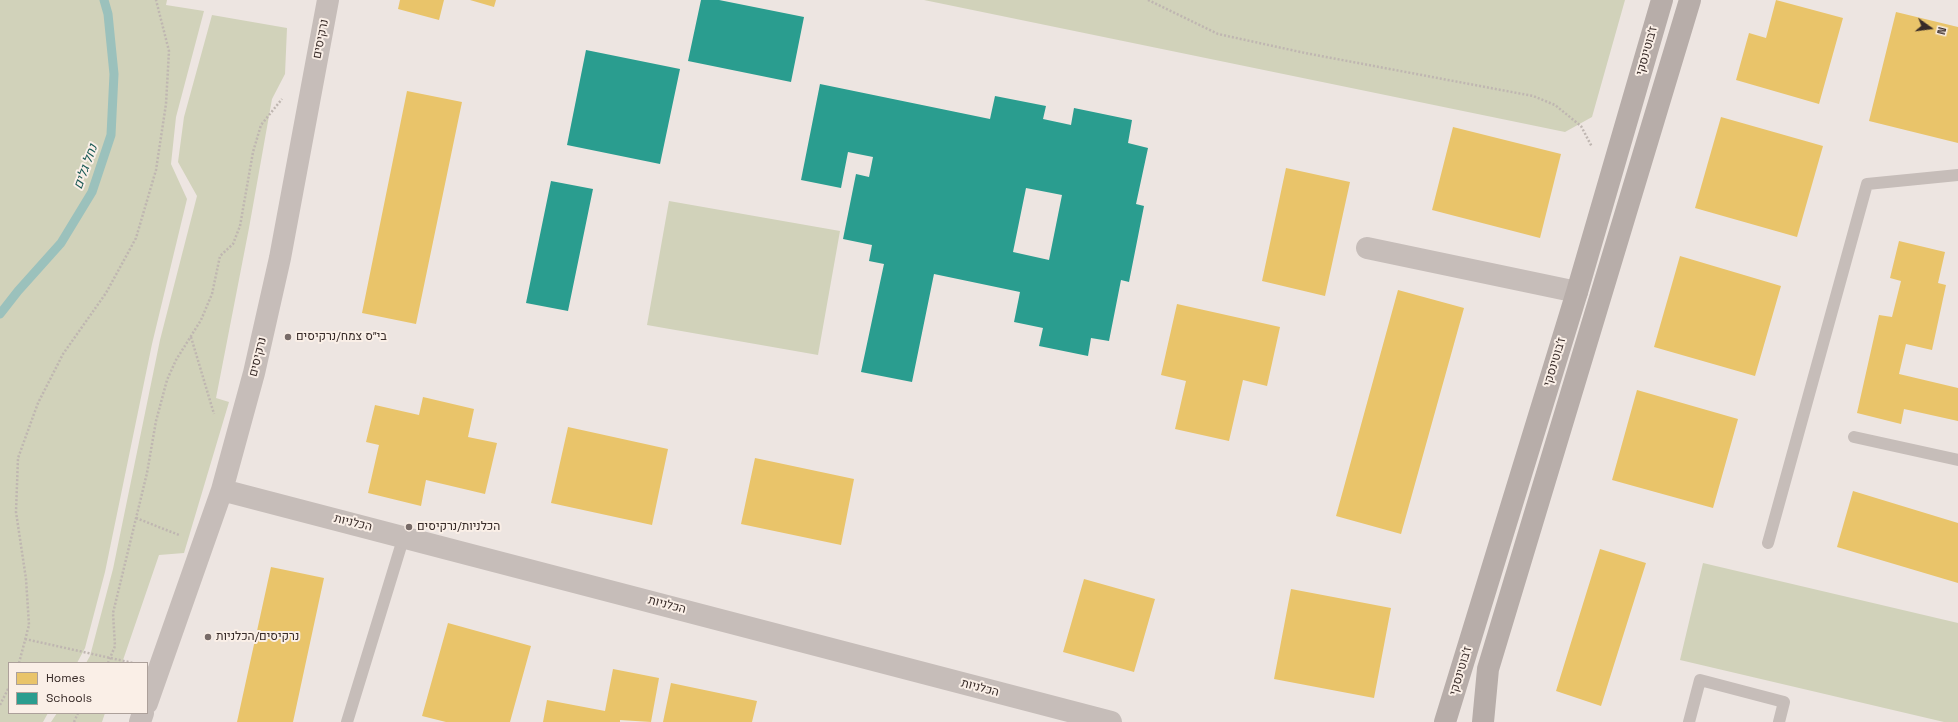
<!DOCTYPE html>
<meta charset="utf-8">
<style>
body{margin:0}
#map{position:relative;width:1958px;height:722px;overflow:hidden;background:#ede5e1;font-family:"Space Grotesk",sans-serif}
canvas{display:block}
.legend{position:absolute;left:8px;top:662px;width:140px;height:52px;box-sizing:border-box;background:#faefe7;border:1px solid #aca09a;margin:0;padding:5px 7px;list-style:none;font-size:12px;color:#372a27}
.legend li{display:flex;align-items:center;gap:8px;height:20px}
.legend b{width:20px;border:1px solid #aca09a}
.north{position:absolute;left:1910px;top:8px;width:40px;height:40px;-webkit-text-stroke:3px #faefe7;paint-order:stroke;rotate:104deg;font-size:11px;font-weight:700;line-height:16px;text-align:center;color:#372a27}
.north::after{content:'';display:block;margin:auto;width:14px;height:18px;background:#372a27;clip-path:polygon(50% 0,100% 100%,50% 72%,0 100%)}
</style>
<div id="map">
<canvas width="1958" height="722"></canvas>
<ul class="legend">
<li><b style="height:11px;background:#e9c46a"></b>Homes</li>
<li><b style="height:11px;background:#2a9d8f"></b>Schools</li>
</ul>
<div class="north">N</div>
</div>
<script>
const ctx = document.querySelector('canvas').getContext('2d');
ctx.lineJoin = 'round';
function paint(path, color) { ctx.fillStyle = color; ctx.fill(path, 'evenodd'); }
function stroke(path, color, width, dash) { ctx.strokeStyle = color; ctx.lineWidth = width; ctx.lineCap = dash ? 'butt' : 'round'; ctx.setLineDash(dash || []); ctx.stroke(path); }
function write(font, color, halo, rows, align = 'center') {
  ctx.font = font + ' "Space Grotesk",Heebo,sans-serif'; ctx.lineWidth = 4; ctx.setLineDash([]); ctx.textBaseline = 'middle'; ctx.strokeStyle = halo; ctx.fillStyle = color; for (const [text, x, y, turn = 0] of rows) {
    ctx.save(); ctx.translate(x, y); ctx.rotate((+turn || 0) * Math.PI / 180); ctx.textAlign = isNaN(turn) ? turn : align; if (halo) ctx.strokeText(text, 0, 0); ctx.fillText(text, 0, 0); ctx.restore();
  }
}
paint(new Path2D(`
 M0,0H167L166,5L204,11L176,117L171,164L187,199L152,344L105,572L85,648L77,663H9V713H48L43,722H0Z
 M924,0H1625L1592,117L1565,132Z
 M212,15L287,28L285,74L272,99L249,228L216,398L229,402L184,553L159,555L122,663H86L90,656L113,569L160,340L197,196L178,162L184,117Z
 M669,201L840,231L818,355L647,325Z
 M1703,563L1958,623V722H1944L1680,660Z
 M57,713H105L102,722H51Z`), '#d1d2ba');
paint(new Path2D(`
 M400,0H444L439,20L398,9Z
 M470,0H496L494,7Z
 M1776,0L1843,18L1819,104L1736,80L1749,33L1766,38Z
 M1896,12L1958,27V143L1869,121Z
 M407,91L462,102L416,324L362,313Z
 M1721,117L1823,146L1797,237L1695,208Z
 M1453,127L1561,154L1540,238L1432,210Z
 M1286,168L1350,182L1325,296L1262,281Z
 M1899,241L1945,252L1938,283L1946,285L1932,350L1906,344L1899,374L1958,388V421L1904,409L1901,424L1857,413L1879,315L1892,317L1901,281L1890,278Z
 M1680,256L1781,286L1755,376L1654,347Z
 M1398,290L1464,308L1401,534L1336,516Z
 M1177,304L1280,327L1267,386L1243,380L1229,441L1175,429L1186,381L1161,375Z
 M1637,390L1738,419L1713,508L1612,480Z
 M423,397L474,409L468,437L497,443L485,494L426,480L421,506L368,493L379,445L366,442L375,405L419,415Z
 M568,427L668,449L652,525L551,503Z
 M755,458L854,479L841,545L741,524Z
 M1853,491L1958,523V583L1837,547Z
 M1600,549L1646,563L1601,706L1556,691Z
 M271,567L324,578L293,722H237Z
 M1084,579L1155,599L1134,672L1063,652Z
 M1291,589L1391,608L1374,698L1274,679Z
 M448,623L531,646L510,722H446L422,716Z
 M613,669L659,678L651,722L620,720V722H543L547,700L605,711Z
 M671,683L757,701L752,722H663Z`), '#e9c46a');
paint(new Path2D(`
 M701,0H719L804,17L791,82L688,61Z
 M586,50L680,69L660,164L567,145Z
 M820,84L990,119L995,96L1046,106L1043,119L1071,125L1074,108L1132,120L1128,143L1148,148L1136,204L1144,206L1129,282L1121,280L1109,341L1091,338L1088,356L1039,346L1043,328L1014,322L1020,292L934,274L912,382L861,372L884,264L869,261L872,245L843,239L856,174L869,177L873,157L848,152L841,188L801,180ZM1026,188L1062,195L1049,260L1013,252Z
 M551,181L593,189L568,311L526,303Z`), '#2a9d8f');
stroke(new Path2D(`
 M0,314L18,291L61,243L92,192L111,135L114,74L108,14L104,0`), '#9bc1bc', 9);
stroke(new Path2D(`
 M1148,0L1218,34L1305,53L1533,96L1555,105L1581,126L1592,147
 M191,337L214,414
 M136,518L179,535
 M25,639L133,663
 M19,663L29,625L26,579L16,512L18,458L38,403L63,354L106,293L136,238L156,170L166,104L169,51L156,0
 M108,663L115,646L113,613L147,473L156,421L167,380L176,360L201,320L212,294L220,256L233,244L240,226L253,152L261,125L282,99
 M0,705L9,687
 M74,722L78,713`), '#bfb6b1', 2.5, [2, 2]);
stroke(new Path2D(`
 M1854,437L1958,460
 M1768,543L1867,184L1958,175
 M347,722L404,536
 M1689,722L1700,680L1784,702L1779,722`), '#c6bdb9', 12);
stroke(new Path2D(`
 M1367,248L1577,292
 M222,490L1111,722
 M147,703L222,490L254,373L280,258L328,0
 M140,722L143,713`), '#c6bdb9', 22);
stroke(new Path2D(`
 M1445,722L1577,292L1662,0
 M1483,722L1488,669L1690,0`), '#b7ada9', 22);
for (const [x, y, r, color] of [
 [288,337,4,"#776b68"],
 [409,527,4,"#776b68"],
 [208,637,4,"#776b68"]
]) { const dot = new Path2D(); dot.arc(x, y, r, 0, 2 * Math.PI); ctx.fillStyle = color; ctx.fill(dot); stroke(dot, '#faefe7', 1.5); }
write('12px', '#372a27', '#faefe7', [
 ["נרקיסים",321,39,-79],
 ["ז׳בוטינסקי",1647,51,-74],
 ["נרקיסים",258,357,-76],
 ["ז׳בוטינסקי",1555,362,-73],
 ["הכלניות",353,523,14],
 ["הכלניות",667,605,15],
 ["ז׳בוטינסקי",1461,671,-73],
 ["הכלניות",980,688,15]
]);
write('12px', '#372a27', '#faefe7', [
 ["בי״ס צמח/נרקיסים",296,337],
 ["הכלניות/נרקיסים",417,527],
 ["נרקיסים/הכלניות",216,637]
], 'left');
write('italic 13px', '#1b5a56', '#faefe7', [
 ["נחל גלים",86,167,-70]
]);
</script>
